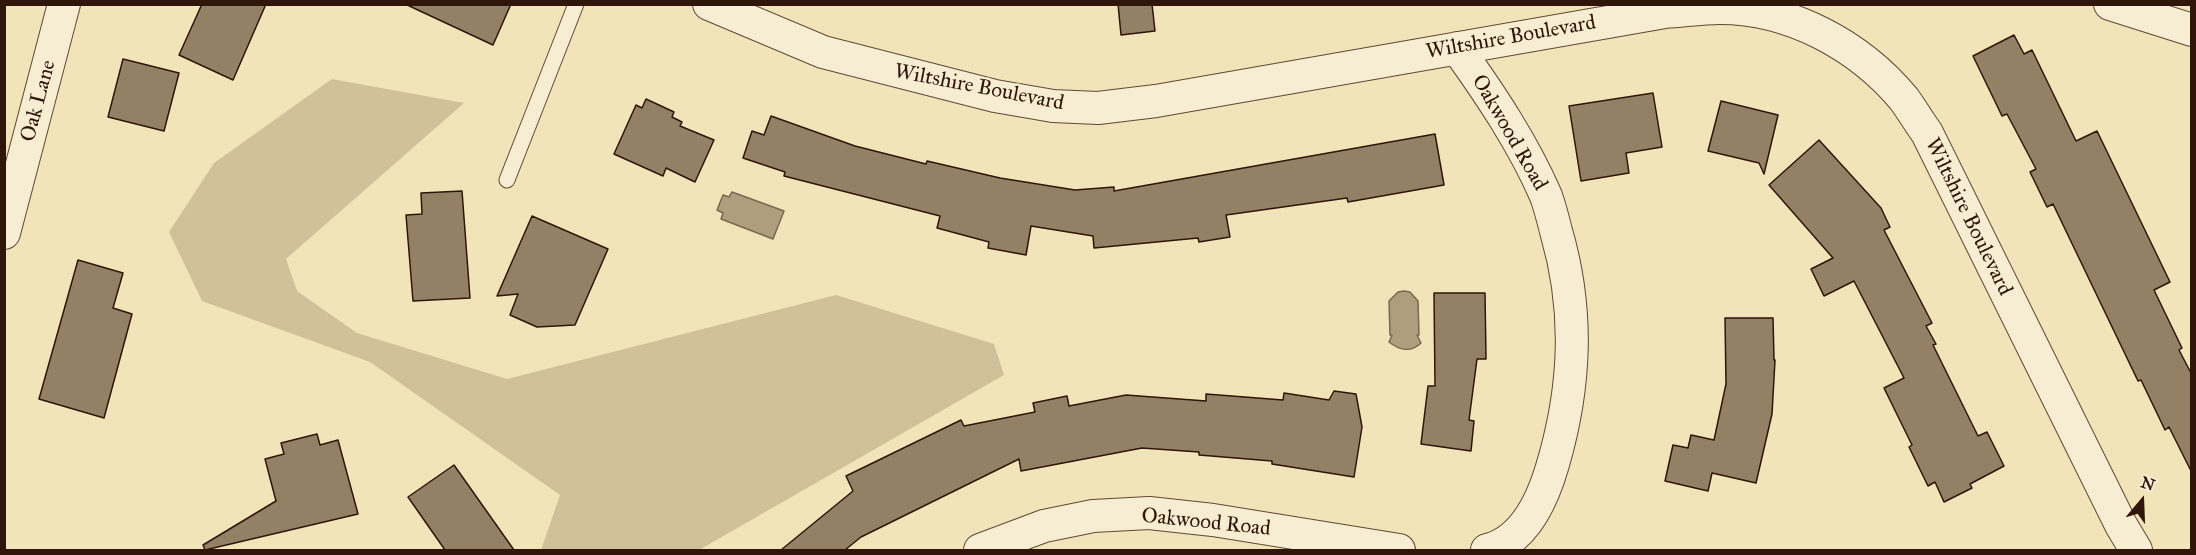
<!DOCTYPE html>
<style>
body{margin:0}
#map{position:relative;width:2196px;height:555px;overflow:hidden;background:#f1e4b9;font-family:"IM FELL Great Primer",serif}
canvas{display:block}
.frame{position:absolute;inset:0;border:6px solid #30150a;pointer-events:none}
.north{position:absolute;left:2112px;top:471px;width:60px;height:60px;-webkit-text-stroke:4px #f6edd2;paint-order:stroke;rotate:19deg;font-size:16px;font-weight:700;line-height:24px;text-align:center;color:#30150a}
.north::after{content:'';display:block;margin:auto;width:21px;height:27px;background:#30150a;clip-path:polygon(50% 0,100% 100%,50% 72%,0 100%)}
</style>
<div id="map">
<canvas width="2196" height="555"></canvas>
<div class="frame"></div>
<div class="north">N</div>
</div>
<script>
const ctx = document.querySelector('canvas').getContext('2d');
ctx.lineJoin = 'round';
function paint(path, color) { ctx.fillStyle = color; ctx.fill(path, 'evenodd'); }
function stroke(path, color, width, dash) { ctx.strokeStyle = color; ctx.lineWidth = width; ctx.lineCap = dash ? 'butt' : 'round'; ctx.setLineDash(dash || []); ctx.stroke(path); }
function write(font, color, halo, rows, align = 'center') {
  ctx.font = font + ' "IM FELL Great Primer",serif'; ctx.lineWidth = 4.5; ctx.setLineDash([]); ctx.textBaseline = 'middle'; ctx.strokeStyle = halo; ctx.fillStyle = color; for (const [text, x, y, turn = 0] of rows) {
    ctx.save(); ctx.translate(x, y); ctx.rotate((+turn || 0) * Math.PI / 180); ctx.textAlign = isNaN(turn) ? turn : align; if (halo) ctx.strokeText(text, 0, 0); ctx.fillText(text, 0, 0); ctx.restore();
  }
}
paint(new Path2D(`
 M332,79L464,103L286,259L297,291L357,333L507,379L836,295L994,344L1004,375L699,550H541L560,495L370,362L202,301L169,232L214,163Z`), '#d0c19b');
const water = new Path2D(`
 M732,192L784,211L773,239L721,219L723,213L717,210L723,195L729,197Z
 M1404,291L1410,292L1418,301L1419,335H1417L1421,343C1411,353 1399,350 1389,342L1392,335H1390L1389,301L1398,292Z`);
paint(water, '#af9e7e');
stroke(water, '#7c6750', 1.5);
const building = new Path2D(`
 M202,4H266L233,80L179,55Z
 M405,4H511L493,45Z
 M1118,4H1152L1155,31L1121,35Z
 M2014,35L2024,54L2032,50L2076,141L2097,131L2170,282L2154,290L2182,348L2179,350L2192,375V473L2169,427L2165,430L2141,380L2138,381L2053,204L2047,207L2030,172L2036,169L2007,114L2002,116L1973,56Z
 M123,59L179,73L164,131L108,117Z
 M1653,93L1662,147L1626,153L1629,173L1581,181L1569,106Z
 M646,99L674,112L672,117L682,122L680,126L714,140L695,182L666,168L663,176L614,154L636,105L642,108Z
 M1721,101L1778,115L1764,174L1759,163L1708,151Z
 M771,116L855,146L926,164L927,161L1000,178L1075,190L1114,187V191L1435,134L1444,185L1348,202L1347,198L1226,215L1230,237L1199,242L1198,238L1094,248L1093,236L1031,226L1026,255L988,248L989,242L937,228L940,216L784,176L785,172L743,158L752,131L764,135Z
 M1819,140L1881,208L1890,227L1884,230L1932,323L1926,326L1936,344L1933,345L1978,436L1987,432L2004,466L1970,484L1972,488L1944,502L1935,482L1928,486L1909,447L1912,445L1884,388L1904,378L1854,281L1824,296L1811,269L1833,258L1769,185Z
 M462,191L470,298L413,301L406,215L422,214L421,193Z
 M532,216L608,249L575,325L537,327L510,315L518,294L497,296Z
 M78,260L123,273L113,308L132,314L104,418L39,399Z
 M1434,293H1485L1486,359H1477L1469,420L1474,421L1471,451L1421,444L1428,386H1435Z
 M1725,318H1773L1774,360H1775L1772,414L1756,483L1712,473L1708,491L1665,481L1673,445L1688,448L1691,435L1714,440L1726,384Z
 M1334,391L1356,394L1362,427L1354,477L1272,464V461L1199,455V452L1142,448L1021,471L1019,459L861,537L845,550H781L853,491L846,476L961,420L964,426L1035,412L1033,403L1067,396L1069,406L1126,395L1206,401V394L1283,400L1284,393L1329,400Z
 M317,434L320,445L338,440L358,514L205,550L203,545L276,501L265,459L284,454L281,443Z
 M454,465L514,550H445L408,497Z`);
paint(building, '#948165');
stroke(building, '#30150a', 1.5);
const lane = new Path2D(`
 M507,180L576,4`);
const street = new Path2D(`
 M709,4L823,52L995,96L1053,106L1098,108L1156,101L1665,12C1683,11 1702,8 1720,8C1790,8 1859,45 1904,99C1912,110 1919,122 1927,133L2121,525L2136,550
 M2110,4L2192,30
 M1457,48C1490,94 1523,143 1546,196C1550,207 1553,219 1556,231C1579,310 1576,385 1553,464C1543,499 1525,541 1487,550
 M4,233L64,4
 M980,550L1044,526L1093,516L1149,513L1213,520L1399,550`);
stroke(lane, '#604936', 17);
stroke(street, '#604936', 34);
stroke(lane, '#f6edd2', 15);
stroke(street, '#f6edd2', 32);
write('21px', '#30150a', '#f6edd2', [
 ["Wiltshire Boulevard",1511,38,-10],
 ["Wiltshire Boulevard",979,88,11],
 ["Oak Lane",39,101,-75],
 ["Oakwood Road",1509,133,60],
 ["Wiltshire Boulevard",1968,217,64],
 ["Oakwood Road",1206,523,6]
]);
</script>
